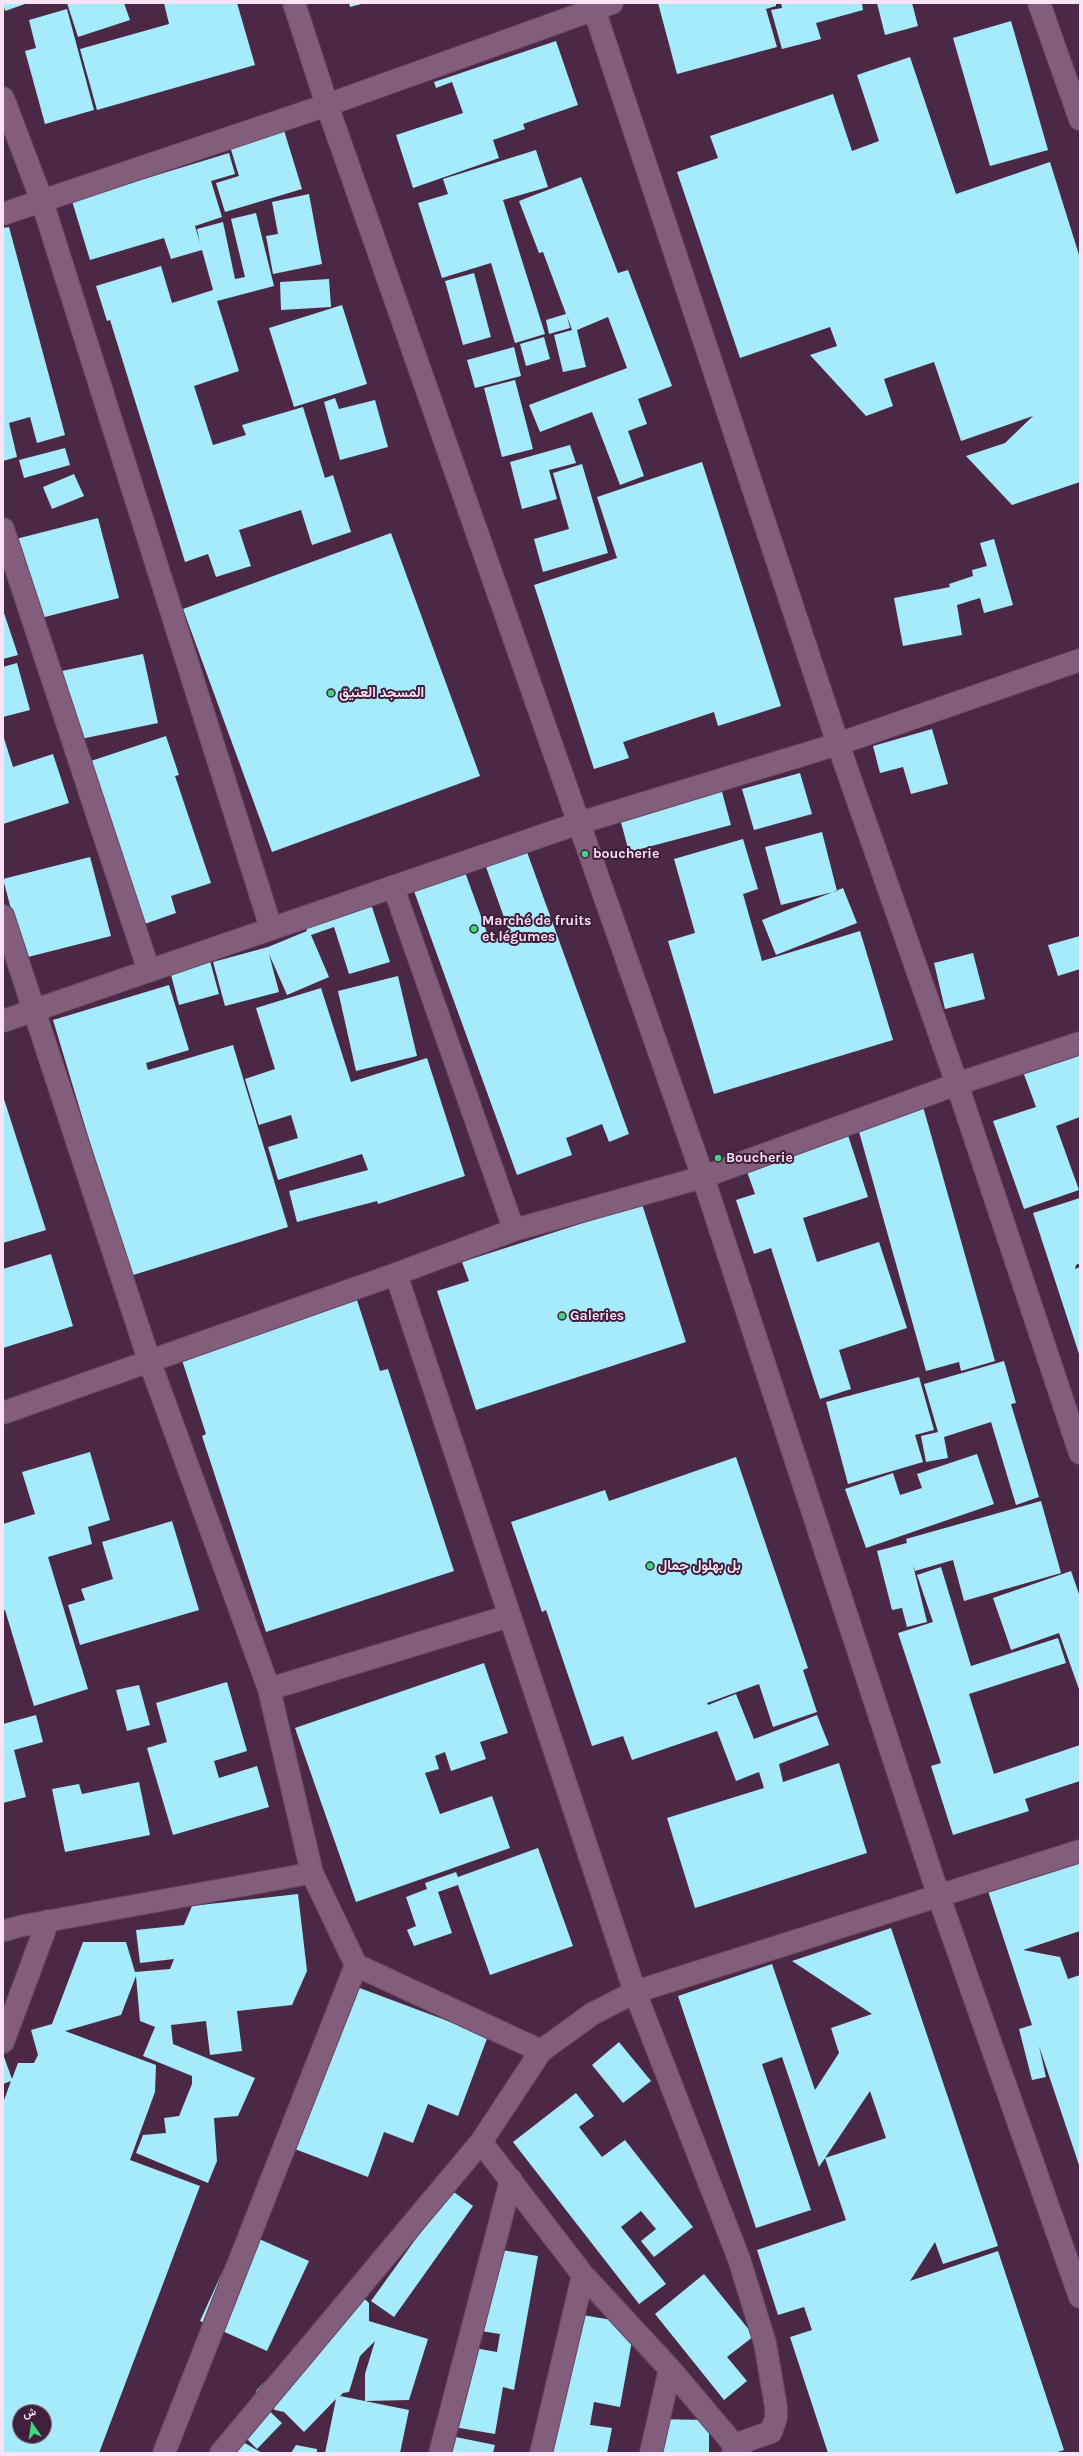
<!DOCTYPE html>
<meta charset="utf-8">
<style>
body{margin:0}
#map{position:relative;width:1083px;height:2456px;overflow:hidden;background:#4b2946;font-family:Karla,Vazirmatn,sans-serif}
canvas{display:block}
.frame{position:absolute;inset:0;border:4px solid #f9e3f4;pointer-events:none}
.north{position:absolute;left:12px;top:2404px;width:40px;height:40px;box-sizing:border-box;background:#401f3c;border:1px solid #8a6d86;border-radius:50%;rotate:347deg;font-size:11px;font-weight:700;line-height:16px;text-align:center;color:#f9e3f4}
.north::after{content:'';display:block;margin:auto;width:14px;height:18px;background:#3fd77d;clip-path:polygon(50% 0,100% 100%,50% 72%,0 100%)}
</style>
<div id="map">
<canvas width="1083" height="2456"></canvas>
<div class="frame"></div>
<div class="north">ش</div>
</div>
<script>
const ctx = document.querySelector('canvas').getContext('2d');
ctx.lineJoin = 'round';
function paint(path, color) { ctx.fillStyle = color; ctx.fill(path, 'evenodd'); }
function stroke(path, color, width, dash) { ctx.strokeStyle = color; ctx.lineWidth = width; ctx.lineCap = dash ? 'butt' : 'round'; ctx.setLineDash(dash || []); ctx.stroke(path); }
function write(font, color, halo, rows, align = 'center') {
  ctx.font = font + ' Karla,Vazirmatn,sans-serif'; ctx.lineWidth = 4; ctx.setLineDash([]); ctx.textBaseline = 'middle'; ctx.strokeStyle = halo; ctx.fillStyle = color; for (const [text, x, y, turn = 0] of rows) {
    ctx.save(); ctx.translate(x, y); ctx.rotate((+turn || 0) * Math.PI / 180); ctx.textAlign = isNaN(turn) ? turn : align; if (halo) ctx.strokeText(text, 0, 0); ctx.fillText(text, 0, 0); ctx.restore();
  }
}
paint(new Path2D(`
 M3,3H28L5,11Z
 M67,3H124L130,20L78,37Z
 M164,3H237L255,65L97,110L80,49L169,24Z
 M349,3H365L350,7Z
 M658,3H776V6L766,9L777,47L677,74Z
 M781,3H862L863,10L816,23L821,39L782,49L771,10L782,8Z
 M877,3H912L918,26L885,35Z
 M67,9L94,110L45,124L25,51L36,48L29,20Z
 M1011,21L1048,150L990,166L953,38Z
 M556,41L578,105L523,124L525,129L493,140L499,158L413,188L396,135L463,113L452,82L436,88L434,82Z
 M910,57L956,194L1050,162L1080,258V482L1012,505L966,456L1005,443L1033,416L961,441L934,362L884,379L893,406L866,416L810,355L837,346L830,327L740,358L677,172L718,158L710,136L833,94L852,151L879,141L857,75Z
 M283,127L302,189L225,212L216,183L239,176L229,143Z
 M536,150L548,187L503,200L545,334L515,343L491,263L442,278L418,203L448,194L443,179Z
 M229,153L235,174L211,181L222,217L195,226L200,243L197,229L223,222L235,279L245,277L231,219L256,213L274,286L217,301L239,371L194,386L213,445L246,435L242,425L303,407L325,478L333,475L351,532L312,545L301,510L239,530L251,566L216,577L208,554L185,562L110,320L107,321L96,286L161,266L172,303L213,290L202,250L171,259L164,238L90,260L72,201Z
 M581,177L618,273L628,270L672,386L638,399L647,424L628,431L644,476L620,485L592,412L540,432L529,405L627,368L608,317L577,330L586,367L563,372L554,335L572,330L567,316L570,328L549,334L546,320L566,314L543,252L539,253L519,201Z
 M309,194L322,264L273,274L266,236L278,234L272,202Z
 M9,227L65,435L37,443L30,417L9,423L17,457L3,461V228Z
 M474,273L491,337L463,345L445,281Z
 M329,279L331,307L281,310L280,282Z
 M342,305L367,384L294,407L269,328Z
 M544,337L550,359L526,366L520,344Z
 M514,347L521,376L475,388L467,360Z
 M515,380L533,449L502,457L484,388Z
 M335,398L339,409L375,400L388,447L340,460L324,402Z
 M570,445L576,463L549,470L557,499L522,509L510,462Z
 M65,448L70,465L24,478L19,460Z
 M702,462L781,706L718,726L714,712L623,742L629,758L594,769L534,585L617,558L597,497Z
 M582,464L608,553L543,572L534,539L569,529L553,473Z
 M74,474L84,496L52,509L43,487Z
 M98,518L119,598L33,620L12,540Z
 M391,533L480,776L272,852L183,609Z
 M994,539L1013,605L984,613L980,598L957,605L962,635L903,646L894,598L950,587L949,584L973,576L972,570L987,566L980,543Z
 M3,610L18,655L3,659Z
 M143,654L158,723L76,740L62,671Z
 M17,663L30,710L3,717V667Z
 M932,729L948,784L911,794L903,767L880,773L873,746Z
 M3,735L13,767L53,754L69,803L3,824Z
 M166,736L179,775L175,776L211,883L171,896L176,913L139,926L85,763Z
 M800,773L812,814L754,830L742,789Z
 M721,788L731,825L629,852L619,815Z
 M822,832L837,891L781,905L765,847Z
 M743,839L758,889L743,894L762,961L860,931L893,1040L714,1094L668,941L695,933L674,859Z
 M527,852L629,1134L609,1142L602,1124L566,1138L572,1155L517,1175L410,880L461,861L490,941L510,934L486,867Z
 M90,857L111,936L24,958L3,879Z
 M843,888L857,923L776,955L762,920Z
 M371,904L390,962L349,974L334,927L311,935L329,977L287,995L269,954L279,992L225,1006L213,962L268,947L307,931L305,925Z
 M1080,936V969L1058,976L1048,945Z
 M973,953L985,999L945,1009L934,963Z
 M210,961L219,994L179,1005L170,971Z
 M398,976L417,1056L356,1071L338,991Z
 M169,985L189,1050L146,1063L148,1070L233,1045L288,1227L130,1276L53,1020Z
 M321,988L351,1082L427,1058L465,1176L378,1204L377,1201L297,1222L289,1191L368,1170L362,1154L278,1180L268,1147L298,1138L291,1115L259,1125L245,1079L275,1069L256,1008Z
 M1080,1049V1117L1056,1126L1079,1190L1024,1209L993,1121L1036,1107L1022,1069Z
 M3,1096L46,1230L3,1243Z
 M922,1103L995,1361L961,1371L959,1362L926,1371L856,1121Z
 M847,1132L868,1197L803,1218L817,1262L879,1242L907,1328L839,1350L851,1389L820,1399L771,1248L754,1254L736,1200L755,1194L745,1166Z
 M1080,1198V1263L1076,1265L1075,1269L1080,1267V1357L1033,1213Z
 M642,1204L686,1342L476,1410L437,1291L469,1281L462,1262Z
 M51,1254L73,1326L3,1348V1269Z
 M356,1297L380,1371L388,1369L454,1571L266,1632L202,1436L206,1434L180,1354Z
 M1004,1361L1016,1403L1011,1404L1039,1497L1016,1505L991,1422L944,1437L948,1458L926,1462L921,1436L938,1432L924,1384Z
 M919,1377L934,1430L915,1435L923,1462L848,1484L826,1402Z
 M90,1452L110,1520L88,1527L92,1544L48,1557L88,1689L34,1706L5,1610L3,1611V1524L35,1514L22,1472Z
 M977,1454L994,1504L866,1548L845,1489L893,1473L900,1495L922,1488L917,1474Z
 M736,1457L808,1668L803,1670L817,1712L773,1727L759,1684L707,1703L708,1705L736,1694L754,1739L817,1715L829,1745L779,1764L783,1782L839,1763L867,1853L695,1908L667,1818L764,1788L759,1772L736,1781L717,1731L632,1760L623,1736L592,1746L546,1610L542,1612L511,1522L605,1490L609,1501Z
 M1041,1501L1061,1573L964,1601L953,1560L915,1571L913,1565L927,1622L907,1627L902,1608L892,1610L877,1551L907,1543L906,1539Z
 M172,1521L199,1610L80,1645L68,1605L85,1600L81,1589L113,1579L102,1542Z
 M941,1567L971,1666L1058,1638L1066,1663L969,1694L994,1774L1080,1745V1781L1025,1799L1029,1811L953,1835L931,1766L941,1763L898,1633L933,1622L917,1575Z
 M1071,1571L1080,1597V1692L1059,1633L1011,1650L993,1598Z
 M484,1663L508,1733L480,1742L486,1759L451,1771L445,1752L435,1756L439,1769L425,1773L440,1814L492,1796L510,1848L356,1902L295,1728Z
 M227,1682L247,1751L214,1761L219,1778L257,1766L269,1807L173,1835L147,1748L167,1742L156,1703Z
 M139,1685L150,1725L127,1731L116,1690Z
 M36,1715L43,1742L14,1750L26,1797L3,1803V1724Z
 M139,1782L150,1835L65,1852L52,1789L79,1784L82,1794Z
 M538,1848L573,1946L490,1975L458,1885L438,1892L452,1933L414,1946L407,1930L416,1926L406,1897L427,1889L425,1883L456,1872L458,1877Z
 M1080,1861V1931L1023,1950L1060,1957L1068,1979L1080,1975V2168L1039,2046L1046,2077L1032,2080L1019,2029L1032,2025L988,1891Z
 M298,1894L307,1971L292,2005L237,2011L242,2051L210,2055L206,2021L171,2025L173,2044L255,2078L238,2116L214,2118L217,2161L208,2183L136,2153L143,2135L166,2133L164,2118L179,2116L192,2084V2076L143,2056L155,2027L140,2021L136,1976L121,2015L65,2031L156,2065L155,2092L130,2160L200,2186L99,2453H3V2103L11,2081L3,2084V2054L12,2079L18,2063H34L38,2055L31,2030L52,2024L83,1942H126L135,1972L170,1969L174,1959L140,1963L136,1930L184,1925L192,1906ZM20,2412H44V2436H20Z
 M891,1928L998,2246L943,2264L935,2242L910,2281L998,2251L1064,2450L1054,2453H828L790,2337L812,2330L804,2307L778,2315L757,2250L846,2220L825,2158L886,2138L870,2091L819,2167L782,2057L762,2064L811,2210L756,2228L678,1996L772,1964L815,2090L839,2053L831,2028L872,2014L792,1961Z
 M357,1987L488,2036L458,2116L428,2104L413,2143L384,2132L368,2177L287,2146Z
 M619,2042L651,2081L623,2103L592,2065Z
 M576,2093L594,2116L579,2127L602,2157L625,2140L693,2227L654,2257L641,2241L656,2229L641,2211L621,2227L666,2284L639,2304L513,2142Z
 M451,2190L473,2206L394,2317L371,2301Z
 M241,2231L309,2261L267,2351L200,2321Z
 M496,2249L538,2256L514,2390L503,2387L495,2434L442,2425L457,2345L497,2352L500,2334L481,2331Z
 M704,2274L754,2336L727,2357L747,2381L724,2400L655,2314Z
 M354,2289L369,2303V2321L428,2339L409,2400L365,2401V2374L375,2341L360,2356L349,2392L343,2393L340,2396L409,2410L400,2453H325L336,2399L304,2432L284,2412L275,2410L256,2391Z
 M577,2314L635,2324L620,2407L594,2402L590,2425L612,2428L607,2453H552Z
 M262,2404L282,2423L257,2449L237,2429Z
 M647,2419L709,2420V2453H646Z
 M226,2432L262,2453H214Z
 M436,2433L495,2445L493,2453H431Z
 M296,2445L317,2449V2453H291Z`), '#a5ebfb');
const service = new Path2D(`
 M393,886L514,1230
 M3,1931L21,1926L312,1873`);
const minor = new Path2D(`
 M294,3L327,105L703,1177L939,1897L1080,2297
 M592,3L838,744L957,1084L1080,1453
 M1039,3L1080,119
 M3,98L42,201L271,928
 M3,214L327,105L612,3
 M3,529L149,971
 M3,916L149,1360L269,1689L312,1873L356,1965L541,2051
 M3,1021L579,823L838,744L1080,660
 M396,1274L635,1992L739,2259L765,2343L776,2407V2418L771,2432L734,2445L733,2453
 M3,1413L396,1274L514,1230L703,1177L957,1084L1080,1043
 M269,1689L509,1616
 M3,2042L48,1921
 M481,2142L583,2275L670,2369L741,2453
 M164,2453L356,1965
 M221,2453L481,2142L541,2051L592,2014L635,1992L1080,1851
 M440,2453L511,2180
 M541,2453L583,2275
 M651,2453L670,2369`);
stroke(service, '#644760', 23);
stroke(minor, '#644760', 24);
stroke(service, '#825d7c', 21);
stroke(minor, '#825d7c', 22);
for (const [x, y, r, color] of [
 [331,693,4,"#3fd77d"],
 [585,854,4,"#3fd77d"],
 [474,929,4,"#3fd77d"],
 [718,1158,4,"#3fd77d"],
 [562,1316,4,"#3fd77d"],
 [650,1566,4,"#3fd77d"]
]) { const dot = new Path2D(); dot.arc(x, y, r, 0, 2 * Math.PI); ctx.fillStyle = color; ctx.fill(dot); stroke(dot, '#401f3c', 1.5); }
write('bold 14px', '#f9e3f4', '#401f3c', [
 ["المسجد العتيق",339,693],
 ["boucherie",593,854],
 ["Marché de fruits",482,921],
 ["et légumes",482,937],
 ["Boucherie",726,1158],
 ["Galeries",570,1316],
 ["بل بهلول جمال",658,1566]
], 'left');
</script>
